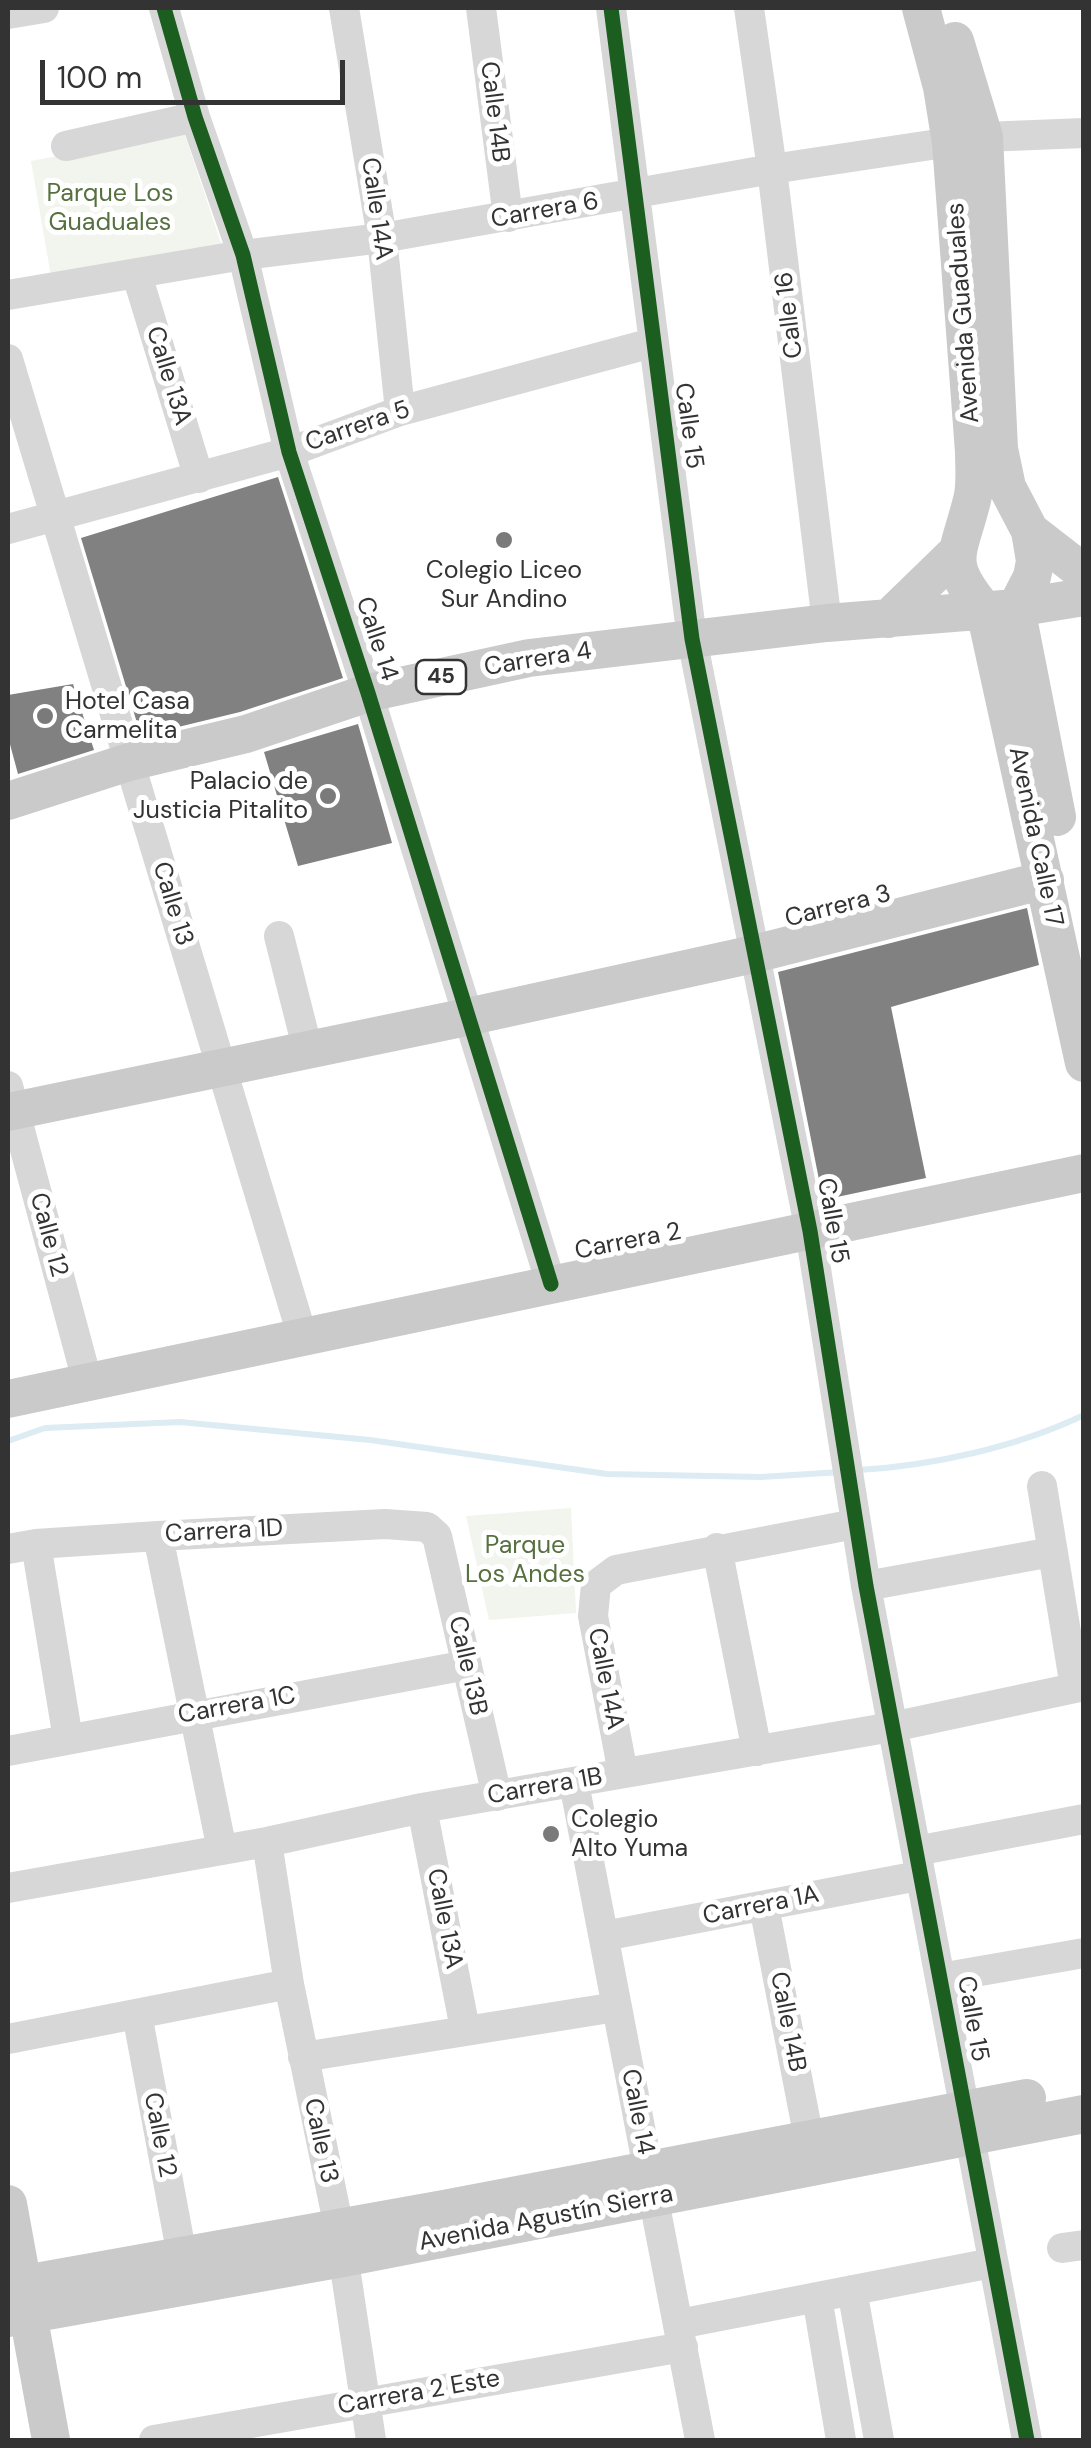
<!DOCTYPE html>
<meta charset="utf-8">
<style>
body{margin:0}
#map{position:relative;width:1091px;height:2448px;overflow:hidden;background:#fff;font-family:"DM Sans",sans-serif}
canvas{display:block}
.frame{position:absolute;inset:0;border:10px solid #333;pointer-events:none}
.scale{position:absolute;left:40px;top:60px;width:305px;height:45px;box-sizing:border-box;border:5px solid #333;border-top:0;padding-left:12px;font-size:30px;line-height:35px;white-space:nowrap;color:#333;-webkit-text-stroke:8px #fff;paint-order:stroke}
</style>
<div id="map">
<canvas width="1091" height="2448"></canvas>
<div class="frame"></div>
<div class="scale">100 m</div>
</div>
<script>
const ctx = document.querySelector('canvas').getContext('2d');
ctx.lineJoin = 'round';
function paint(path, color) { ctx.fillStyle = color; ctx.fill(path, 'evenodd'); }
function stroke(path, color, width, dash) { ctx.strokeStyle = color; ctx.lineWidth = width; ctx.lineCap = dash ? 'butt' : 'round'; ctx.setLineDash(dash || []); ctx.stroke(path); }
function write(font, color, halo, rows, align = 'center') {
  ctx.font = font + ' "DM Sans",sans-serif'; ctx.lineWidth = 10; ctx.setLineDash([]); ctx.textBaseline = 'middle'; ctx.strokeStyle = halo; ctx.fillStyle = color; for (const [text, x, y, turn = 0] of rows) {
    ctx.save(); ctx.translate(x, y); ctx.rotate((+turn || 0) * Math.PI / 180); ctx.textAlign = isNaN(turn) ? turn : align; if (halo) ctx.strokeText(text, 0, 0); ctx.fillText(text, 0, 0); ctx.restore();
  }
}
paint(new Path2D(`
 M184,132L223,249L52,282L31,161Z
 M571,1508L576,1613L489,1620L466,1516Z`), '#f1f5ed');
stroke(new Path2D(`
 M8,1441L45,1428L180,1422L370,1440L607,1474L761,1477L841,1472
 M858,1470C932,1466 1017,1447 1084,1415`), '#ddebf3', 6);
paint(new Path2D(`
 M278,477L343,678L240,712L141,736L81,538Z
 M73,684L94,750L18,774L8,737V695Z
 M358,724L392,843L298,866L264,752Z
 M1027,908L1039,965L891,1007L926,1178L823,1200L778,972Z`), '#818181');
stroke(new Path2D(`
 M164,8L195,117L243,255L289,452L368,693L551,1284
 M344,8L382,238L400,411
 M481,8L508,217
 M611,8L692,639L810,1231L866,1586L1027,2440
 M749,8L772,169L827,623
 M8,14L44,8
 M66,146L195,117
 M137,275L199,478
 M8,295L243,255L382,238L772,169L984,137L1084,133
 M8,359L302,1335
 M8,529L289,452L400,411L652,343
 M279,936L308,1051
 M8,1086L88,1384
 M1042,1486L1075,1687
 M158,1536L222,1850
 M36,1544L68,1739
 M717,1548L757,1751
 M8,1549L36,1544L158,1536L385,1524L427,1527L437,1536L497,1796
 M866,1586L1052,1552
 M8,1751L467,1665
 M623,1773L593,1616L596,1585L616,1570L855,1524
 M574,1783L700,2440
 M422,1808L465,2029
 M267,1842L289,1984L339,2228L371,2440
 M916,1851L1084,1819
 M8,1888L267,1842L422,1808L892,1727L1084,1686
 M764,1906L809,2139
 M604,1936L918,1876
 M940,1978L1084,1953
 M137,2014L182,2256
 M8,2039L289,1984
 M303,2057L616,2007
 M1062,2248L1084,2245
 M852,2290L879,2440
 M817,2297L841,2440
 M679,2324L992,2263
 M154,2440L683,2347`), '#d7d7d7', 30);
stroke(new Path2D(`
 M921,8L942,87L951,143L974,452C974,467 976,485 972,500C958,557 943,561 985,611L1084,1063
 M955,41L984,137L999,449L1007,487L1030,531L1035,561L1032,577L1016,608
 M1030,531L1084,573
 M1016,608L1057,817
 M888,619L956,553
 M8,801L129,762L246,734L368,693L529,658L827,623L1016,608L1084,597
 M8,1112L467,1017L754,954L1045,880
 M8,1399L1084,1173
 M8,2204L51,2440
 M8,2287L444,2209L1027,2098
 M8,2318L343,2258L1084,2114`), '#cacaca', 38);
stroke(new Path2D(`
 M164,8L195,117L243,255L289,452L368,693L551,1284
 M611,8L692,639L810,1231L866,1586L1027,2440`), '#1b5e20', 15);
for (const [x, y, r, color] of [
 [504,540,10,"#7a7a7a"],
 [45,716,10,"#7a7a7a"],
 [328,796,10,"#7a7a7a"],
 [551,1834,10,"#7a7a7a"]
]) { const dot = new Path2D(); dot.arc(x, y, r, 0, 2 * Math.PI); ctx.fillStyle = color; ctx.fill(dot); stroke(dot, '#fff', 4); }
for (const [x, y, w] of [
 [441,677,50]
]) { const box = new Path2D(); box.roundRect(x - w / 2, y - 17, w, 34, 8); ctx.fillStyle = '#fff'; ctx.fill(box); stroke(box, '#333', 2.5); }
write('bold 22px', '#333', null, [
 ["45",441,677]
]);
write('25px', '#333', '#fff', [
 ["Calle 14B",494,112,83],
 ["Calle 14A",376,209,82],
 ["Carrera 6",545,211,-10],
 ["Avenida Guaduales",964,313,-94],
 ["Calle 16",790,315,-97],
 ["Calle 13A",168,376,73],
 ["Calle 15",688,426,82],
 ["Carrera 5",358,427,-19],
 ["Calle 14",376,639,72],
 ["Carrera 4",538,660,-9],
 ["Avenida Calle 17",1035,837,78],
 ["Calle 13",172,904,73],
 ["Carrera 3",838,907,-14],
 ["Calle 15",832,1221,80],
 ["Calle 12",48,1235,75],
 ["Carrera 2",628,1242,-11],
 ["Carrera 1D",224,1532,-3],
 ["Calle 13B",467,1666,77],
 ["Calle 14A",605,1679,79],
 ["Carrera 1C",237,1706,-10],
 ["Carrera 1B",545,1787,-10],
 ["Carrera 1A",761,1906,-11],
 ["Calle 13A",444,1919,79],
 ["Calle 15",972,2019,80],
 ["Calle 14B",787,2022,79],
 ["Calle 14",637,2112,79],
 ["Calle 12",159,2135,79],
 ["Calle 13",320,2141,78],
 ["Avenida Agustín Sierra",546,2219,-11],
 ["Carrera 2 Este",419,2393,-10]
]);
write('25px', '#56703f', '#fff', [
 ["Parque Los",110,194],
 ["Guaduales",110,223],
 ["Parque",525,1546],
 ["Los Andes",525,1575]
]);
write('25px', '#333', '#fff', [
 ["Colegio Liceo",504,571,"center"],
 ["Sur Andino",504,600,"center"],
 ["Hotel Casa",65,702],
 ["Carmelita",65,731],
 ["Palacio de",308,782,"right"],
 ["Justicia Pitalito",308,811,"right"],
 ["Colegio",571,1820],
 ["Alto Yuma",571,1849]
], 'left');
</script>
